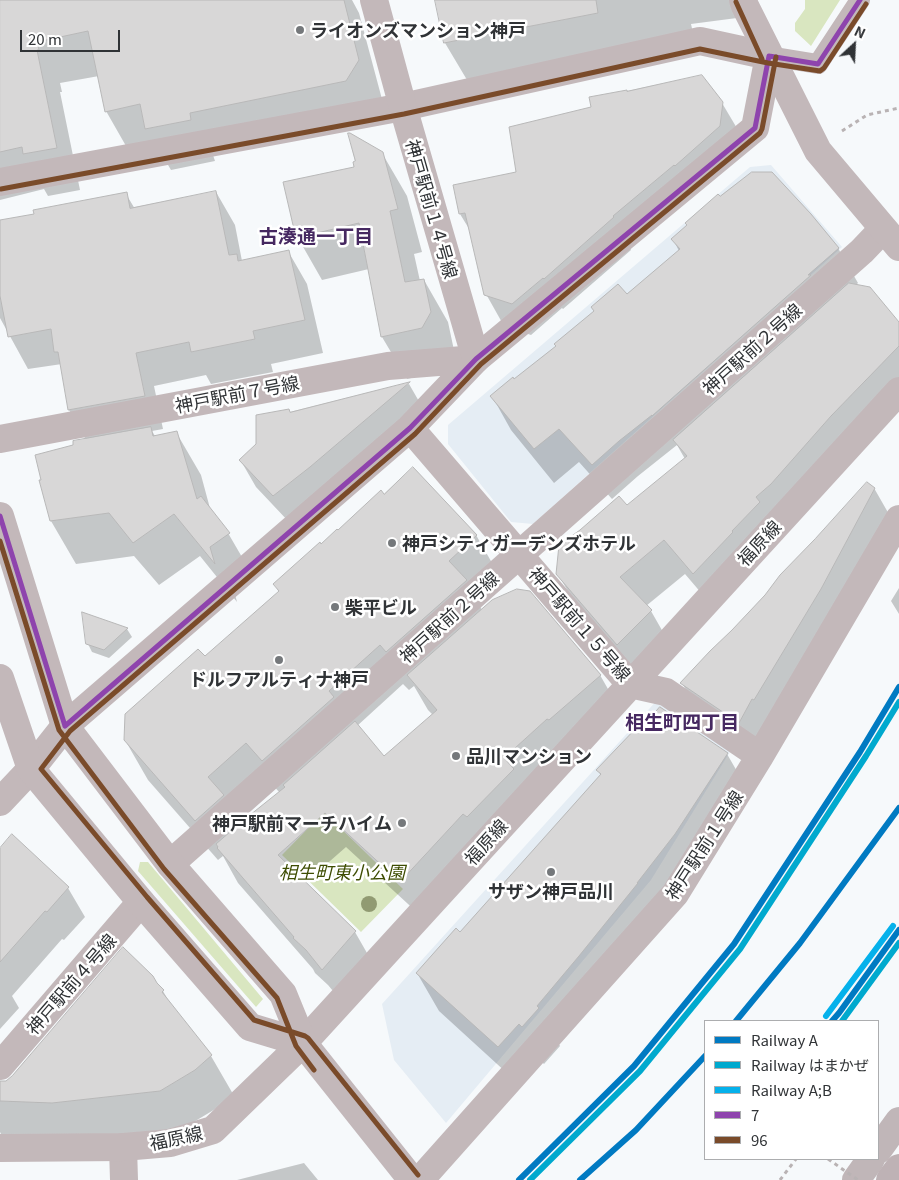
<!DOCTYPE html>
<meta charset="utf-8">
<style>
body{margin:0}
#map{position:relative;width:899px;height:1180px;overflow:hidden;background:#f6f9fb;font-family:Georgia,"Noto Sans JP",serif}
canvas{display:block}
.legend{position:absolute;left:704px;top:1020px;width:175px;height:140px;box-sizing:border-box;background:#fff;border:1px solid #acadaf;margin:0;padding:6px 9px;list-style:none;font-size:15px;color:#303336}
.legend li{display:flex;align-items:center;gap:10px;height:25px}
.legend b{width:25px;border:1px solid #acadaf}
.north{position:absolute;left:829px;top:20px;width:50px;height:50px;-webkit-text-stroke:4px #fff;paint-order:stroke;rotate:25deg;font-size:14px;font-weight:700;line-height:20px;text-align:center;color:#303336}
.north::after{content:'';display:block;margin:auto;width:18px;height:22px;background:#303336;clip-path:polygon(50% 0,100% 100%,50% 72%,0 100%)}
.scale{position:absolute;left:20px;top:30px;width:100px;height:22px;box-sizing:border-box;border:2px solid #303336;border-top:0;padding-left:6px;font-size:15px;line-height:18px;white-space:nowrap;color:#303336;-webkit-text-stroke:4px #fff;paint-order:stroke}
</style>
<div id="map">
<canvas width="899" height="1180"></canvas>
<ul class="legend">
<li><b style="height:6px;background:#007ac2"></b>Railway A</li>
<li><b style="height:6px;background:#00a9ce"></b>Railway はまかぜ</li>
<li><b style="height:6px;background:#05b1eb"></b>Railway A;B</li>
<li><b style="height:6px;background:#8e44ad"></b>7</li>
<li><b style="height:6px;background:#7a4b2a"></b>96</li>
</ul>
<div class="north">N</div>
<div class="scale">20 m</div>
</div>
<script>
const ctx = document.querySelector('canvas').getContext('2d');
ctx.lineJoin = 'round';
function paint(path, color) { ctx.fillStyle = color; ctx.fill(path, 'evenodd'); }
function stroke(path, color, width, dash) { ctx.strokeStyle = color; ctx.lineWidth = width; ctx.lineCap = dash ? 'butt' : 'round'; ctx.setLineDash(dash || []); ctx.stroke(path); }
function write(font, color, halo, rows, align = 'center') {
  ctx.font = font + ' Georgia,"Noto Sans JP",serif'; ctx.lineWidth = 5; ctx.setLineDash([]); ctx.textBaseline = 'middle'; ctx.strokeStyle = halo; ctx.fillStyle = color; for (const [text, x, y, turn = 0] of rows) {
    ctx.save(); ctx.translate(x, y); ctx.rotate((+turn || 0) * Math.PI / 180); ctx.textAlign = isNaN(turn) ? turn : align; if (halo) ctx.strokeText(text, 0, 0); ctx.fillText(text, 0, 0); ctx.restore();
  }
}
paint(new Path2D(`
 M771,165L842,247L533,524L511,522L448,444V425L750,167Z
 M659,698L733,747L651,880L446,1123L394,1060L382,1004Z`), '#e5edf4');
paint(new Path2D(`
 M805,0H840L811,46L795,31V23L805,9Z
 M324,812L403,889L361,932L282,855Z
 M140,862H148L263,999L256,1007L138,871Z`), '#d9e6c0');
paint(new Path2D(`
 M0,0H352L359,13L383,103L213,155L215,161L171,170L158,148L130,153L106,111L99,76L60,83L62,92H60L80,190L48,196L44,189L0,200Z
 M436,0H733L737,18L691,24L696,46L473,90L445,43Z
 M722,103L741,135L738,158L694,196H693L630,248L631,250L563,309L562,308L531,335L504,326L486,294L471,232L460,214L518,173Z
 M382,153L407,196L422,252L414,254L420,281L424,280L448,322L455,355L446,370L407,379L382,337L369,269L322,280L298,238L355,167Z
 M216,192L235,225L242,261L288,251L307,284L323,353L271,364L273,372L211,384L206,375L154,386L163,429L152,431L155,436L176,432L201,475L211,512L228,533L253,576L234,590L237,602L200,556L159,585L134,556L76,564L51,521L86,440L69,410L62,364L28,369L0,318V221L35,215L126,194L135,209Z
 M673,239L838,248L858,283L855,286L899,324V400L714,608L685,574L646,606L651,611L671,646L638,679L578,609L558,574L627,507L685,459L677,445L638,476L612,499L579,462L554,483L511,430L492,396L514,381L626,296L679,251Z
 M409,384L424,410L289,522L256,487L241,461L290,414Z
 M874,488L894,523L759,756L701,717L682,683L766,596Z
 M384,495L476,535L499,575L475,597L482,610L600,675L620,710L420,915L346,847L305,883L355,932L375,967L343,1003L328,985L315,973L313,969L238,883L223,856L218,860L148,780L125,740L205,658L279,593L275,584L321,545ZM403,684L409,690L414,686L428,710L433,715L384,757L357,726ZM270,782L280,793L240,825L233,814Z
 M899,588V614L891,601Z
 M83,614L127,629L132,637L109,658L92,652L88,644Z
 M727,754L749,792L559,1044L560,1046L544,1064L541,1061L520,1085L439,1011L417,973L461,933L601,776L598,770Z
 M12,836L68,888L85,917L64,940L62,939L12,996L19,1008L0,1029V850Z
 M158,986L163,991L172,1007L211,1056L233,1094L217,1108L182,1129L74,1141L3,1138L0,1132V1082H6Z
 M304,1163L318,1180H237Z`), '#0003');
const building = new Path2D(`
 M0,0H344L359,60L346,81L190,113L191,120L145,129L140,104L105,112L88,31L37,42L39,50H37L57,148L23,154L22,147L0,152Z
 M435,0H596L598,13L444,43Z
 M702,75L723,102L720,126L675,166L674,165L613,216L614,217L544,279L543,278L512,304L484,295L465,213L459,214L453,185L516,172L509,127L591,107L589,97L627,90V91Z
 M348,133H350L383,152L398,209L390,211L405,282L424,279L431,312L422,328L381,337L359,223L296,238L283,182L354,167L353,162L355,161Z
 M752,172H772L811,214L839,248L808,275H811L652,416V415L619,441L592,465L559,429L534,449L490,396L513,377L514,379L556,346L554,344L594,311L591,307L618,284L627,294L680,249L671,239L687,225L685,223L718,194L720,196Z
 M216,191L229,255L237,254L238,261L289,250L305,320L253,331L255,339L191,352L189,342L136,353L145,396L68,410L58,352H54L51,329L8,337L0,296V220L34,214L33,210L127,192L130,208Z
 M849,283L870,287L899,322V346L831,416L771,484L756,497L760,502L732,531L733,532L693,574L664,540L620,577L652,610L617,645L556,574L559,545L580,530L619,496L627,505L687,456L673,440Z
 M410,382L310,467L273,496L239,460L256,444V415L289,409L290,412Z
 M151,427L153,436L177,431L197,499L201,496L230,533L210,547L215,564L174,514L133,543L109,513L50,521L39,480H41L35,455L73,445V441Z
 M413,467L477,535L449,561L467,580L386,652L380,645L329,691L334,697L262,761L246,743L208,777L224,795L195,821L124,740L125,714L198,649L205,656L279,591L273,584L320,542L321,544L337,529L338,530L381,490L384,494Z
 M867,482L875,488L821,589L754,700L752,699L739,723L680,683L710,651L732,630L765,595L780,575L815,539Z
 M517,589L530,591L601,675L549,720L547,719L504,758L514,769L467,817L463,814L400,882L325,813L278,855L356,931L322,970L306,950L293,938L294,937L217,848L218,847L216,844L245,819L285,787L283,785L355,721L384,756L437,710L407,675L492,600Z
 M82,612L128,628L104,650L86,644Z
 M660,707L728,753L675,834L637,883H638L579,956L537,1006L539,1008L522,1027L519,1024L498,1047L416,973L456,928L460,932L601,774L596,770L639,725L642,727Z
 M12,834L69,887L47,912L45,911L0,962V848Z
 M123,947L153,976L157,983L164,990L162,992L212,1055L195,1070L160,1091L52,1103L0,1101V1081H6L12,1076Z`);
paint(building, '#d8d7d7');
stroke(building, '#b8b8b8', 1);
stroke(new Path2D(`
 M842,131L867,115L899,108
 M780,1180L796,1159`), '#b9b3b4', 3, [4, 4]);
stroke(new Path2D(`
 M769,56L818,64L860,0`), '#c3b8ba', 20);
stroke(new Path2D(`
 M0,182L403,107L700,41L769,56L755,128L476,359L410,428L65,726L31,769L0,802
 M410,428L630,684L666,692L760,756
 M0,439L388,366L476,359
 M170,864L862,251L883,229
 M303,1043L899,391
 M0,1066L141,902
 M123,1147L124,1180
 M420,1180L675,894L760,756L899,519`), '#c3b8ba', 28);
stroke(new Path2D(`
 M374,0L403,107L476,359
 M743,0L745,6L818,151L899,247
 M0,516L65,726L170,864L283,994L303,1043L412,1180
 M0,678L31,769L141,902L250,1027L303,1043
 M0,1148L123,1147L170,1143L213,1130L303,1043`), '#c3b8ba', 28);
stroke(new Path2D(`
 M878,1150L899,1121
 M856,1180L871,1159`), '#c0b6b8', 28);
stroke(new Path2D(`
 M890,1180L899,1168`), '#beb2b5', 28);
stroke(new Path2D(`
 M828,1159L858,1180`), '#b9b3b4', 3, [4, 4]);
stroke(new Path2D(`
 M769,56L818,64L860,0
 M0,516L65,726
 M65,726L410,428L476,359L755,128L769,56`), '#8e44ad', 5);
stroke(new Path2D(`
 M736,2L762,59
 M1,189L404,114L700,49L768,63L820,71L824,68L866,4
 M0,541L59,730L164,869L277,998L296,1046L314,1070
 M418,1175L308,1038L305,1036L254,1020L147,897L41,769L70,731L415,434L481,364L760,133L762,129L776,57`), '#7a4b2a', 5);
stroke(new Path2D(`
 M736,1021L800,943L899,808
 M832,1021L839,1013L899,930
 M519,1180L634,1066L734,944L860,752L899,687
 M580,1180L636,1130L705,1056`), '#007ac2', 6);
stroke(new Path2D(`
 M842,1021L899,943
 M530,1180L640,1071L740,949L866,756L899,702`), '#00a9ce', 6);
stroke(new Path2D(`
 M826,1016L893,926`), '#05b1eb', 6);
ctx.fillStyle = '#919a72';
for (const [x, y] of [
 [369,904]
]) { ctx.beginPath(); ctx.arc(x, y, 8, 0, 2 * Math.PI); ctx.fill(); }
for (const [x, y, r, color] of [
 [300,30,5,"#75787b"],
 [392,543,5,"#75787b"],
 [335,607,5,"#75787b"],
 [279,660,5,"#75787b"],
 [456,756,5,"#75787b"],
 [402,823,5,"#75787b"],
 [551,872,5,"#75787b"]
]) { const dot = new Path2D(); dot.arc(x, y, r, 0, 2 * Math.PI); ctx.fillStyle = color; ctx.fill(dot); stroke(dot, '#fff', 2); }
write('bold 18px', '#303336', '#fff', [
 ["ライオンズマンション神戸",310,30],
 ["神戸シティガーデンズホテル",402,543],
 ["柴平ビル",345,607],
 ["ドルフアルティナ神戸",279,679,"center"],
 ["品川マンション",466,756],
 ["神戸駅前マーチハイム",392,823,"right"],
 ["サザン神戸品川",551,891,"center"]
], 'left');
write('18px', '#303336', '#fff', [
 ["神戸駅前１４号線",432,209,74],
 ["神戸駅前２号線",752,349,-42],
 ["神戸駅前７号線",237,394,-11],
 ["福原線",759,543,-47],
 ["神戸駅前２号線",449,617,-42],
 ["神戸駅前１５号線",580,624,49],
 ["福原線",486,842,-48],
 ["神戸駅前１号線",704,845,-57],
 ["神戸駅前４号線",71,984,-49],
 ["福原線",176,1138,-12]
]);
write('italic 18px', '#3e4d02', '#fff', [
 ["相生町東小公園",342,872]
]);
write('bold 19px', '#462861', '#fff', [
 ["古湊通一丁目",316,236],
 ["相生町四丁目",682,722]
]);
</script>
